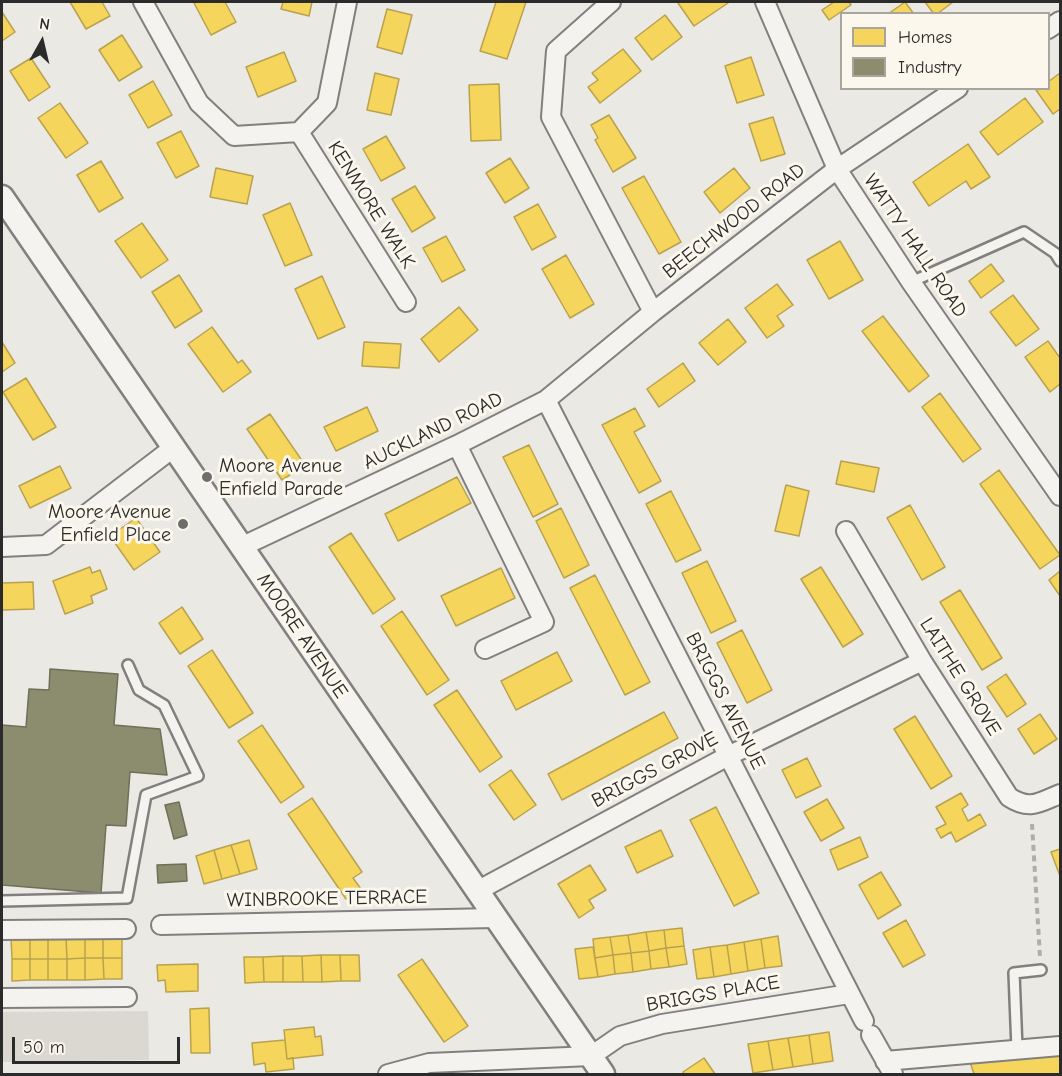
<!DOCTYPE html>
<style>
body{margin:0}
#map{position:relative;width:1062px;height:1076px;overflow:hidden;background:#eae9e4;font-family:"Comic Neue",sans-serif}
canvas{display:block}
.frame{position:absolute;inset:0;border:3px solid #2b2b2b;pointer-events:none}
.legend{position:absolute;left:840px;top:12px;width:210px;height:78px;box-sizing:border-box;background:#fbf7ec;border:2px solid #a8a59f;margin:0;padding:8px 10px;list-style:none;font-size:18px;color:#2b2b2b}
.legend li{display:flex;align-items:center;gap:12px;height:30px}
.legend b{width:30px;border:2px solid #a8a59f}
.north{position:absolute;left:12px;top:12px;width:60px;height:60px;-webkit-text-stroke:4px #fbf7ec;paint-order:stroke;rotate:8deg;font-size:16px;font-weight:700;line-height:24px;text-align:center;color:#2b2b2b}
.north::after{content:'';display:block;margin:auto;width:21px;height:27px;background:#2b2b2b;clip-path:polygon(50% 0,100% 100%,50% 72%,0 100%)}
.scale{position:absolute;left:12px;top:1037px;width:168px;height:27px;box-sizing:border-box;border:3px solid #2b2b2b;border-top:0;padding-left:8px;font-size:18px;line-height:21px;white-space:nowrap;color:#2b2b2b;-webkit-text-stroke:4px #fbf7ec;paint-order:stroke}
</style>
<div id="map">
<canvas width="1062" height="1076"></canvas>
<div class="frame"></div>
<ul class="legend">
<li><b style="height:16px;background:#f6d55c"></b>Homes</li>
<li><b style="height:16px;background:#8c8c6e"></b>Industry</li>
</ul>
<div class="north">N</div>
<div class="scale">50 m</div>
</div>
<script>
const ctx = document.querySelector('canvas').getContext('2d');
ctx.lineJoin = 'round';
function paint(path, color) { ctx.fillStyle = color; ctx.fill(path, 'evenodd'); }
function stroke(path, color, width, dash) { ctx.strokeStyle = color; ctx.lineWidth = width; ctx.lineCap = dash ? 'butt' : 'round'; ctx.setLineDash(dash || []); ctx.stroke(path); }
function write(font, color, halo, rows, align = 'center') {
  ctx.font = font + ' "Comic Neue",sans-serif'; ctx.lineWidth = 6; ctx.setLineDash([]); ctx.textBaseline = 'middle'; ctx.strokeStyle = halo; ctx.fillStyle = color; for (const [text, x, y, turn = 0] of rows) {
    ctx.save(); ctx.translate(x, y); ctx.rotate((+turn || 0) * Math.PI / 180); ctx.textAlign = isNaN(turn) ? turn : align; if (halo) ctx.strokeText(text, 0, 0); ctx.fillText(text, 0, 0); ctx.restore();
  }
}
paint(new Path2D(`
 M148,1011L149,1060L2,1062V1012Z`), '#dbd8d1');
const homes = new Path2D(`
 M70,2H102L110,16L86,29Z
 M197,2H225L236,22L211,35L194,3Z
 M283,2H312L309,16L281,9Z
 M496,2H526L507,59L480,51Z
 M680,2H727L728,3L694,26L678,3Z
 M834,2H849L851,5L829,20L822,10Z
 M905,2L914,14H888Z
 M925,2H953L937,14H934Z
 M387,9L412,15L402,54L377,47Z
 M2,12L15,32L2,41Z
 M665,15L682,37L652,60L635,38Z
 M122,35L142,67L119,81L99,50Z
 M623,49L641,71L600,103L588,87L598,80L592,73Z
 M284,52L296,81L258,97L246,67Z
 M751,57L764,95L737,103L725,66Z
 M31,58L50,87L29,101L10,71Z
 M375,73L399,79L391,115L367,110Z
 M1060,73V109L1053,114L1036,90L1048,88V82Z
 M153,81L172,115L148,128L129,95Z
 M499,84L501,140L471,141L469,85Z
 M1025,98L1043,122L998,155L980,132Z
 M60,103L88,143L66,158L38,118Z
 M609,115L636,158L613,172L595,140L598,138L591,125Z
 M773,117L785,154L761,161L749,124Z
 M181,131L199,166L176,178L157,143Z
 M386,136L405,168L381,181L363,149Z
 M968,144L990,177L971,189L966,181L929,206L913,182Z
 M510,158L529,188L505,203L486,173Z
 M101,161L123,198L99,212L77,175Z
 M216,168L253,176L247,204L210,197Z
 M734,168L750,188L720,213L704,192Z
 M644,176L681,242L659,254L622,188Z
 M415,186L435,218L412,232L392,199Z
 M290,203L312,255L285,266L263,215Z
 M538,204L556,237L532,250L514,217Z
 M142,223L168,260L141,278L115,241Z
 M446,236L465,270L442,282L423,248Z
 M840,241L863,280L829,299L807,260Z
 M566,255L594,304L570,318L542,269Z
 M991,264L1004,281L981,298L969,281Z
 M179,275L202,311L175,328L152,292Z
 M322,276L345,327L318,339L295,289Z
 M777,284L793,305L777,316L784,326L767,338L745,308Z
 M1013,295L1039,329L1016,346L990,312Z
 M459,307L478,330L439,362L421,339Z
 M883,316L929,376L909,392L862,331Z
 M728,319L746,342L718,365L699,343Z
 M212,327L238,363L242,360L251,372L223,392L188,344Z
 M1048,341L1060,358V384L1050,392L1025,357Z
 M2,342L15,363L2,372Z
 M364,342L401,344L399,368L362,366Z
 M683,363L695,381L659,407L647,389Z
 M26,378L56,427L33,440L3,392Z
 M940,393L981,449L963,462L922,407Z
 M367,407L378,431L336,451L324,427Z
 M635,408L645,426L634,432L661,481L639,493L602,425Z
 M270,414L305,465L282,480L247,429Z
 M529,445L558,504L533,517L503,457Z
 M841,461L879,468L874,492L836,484Z
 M60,466L71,488L30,508L19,486Z
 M999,470L1060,555L1040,569L980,484Z
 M457,477L471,503L398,541L385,514Z
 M786,485L809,491L799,536L775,531Z
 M671,491L701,550L676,562L646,504Z
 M910,505L945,567L922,580L887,518Z
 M561,508L589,565L564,578L536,521Z
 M136,518L160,552L134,570L110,536Z
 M351,533L395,599L373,614L329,547Z
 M707,561L736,621L711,633L682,573Z
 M90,567L92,573L100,570L107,589L91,596L93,603L65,614L53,581Z
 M821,567L863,634L843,647L801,579Z
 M501,568L515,598L456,626L441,596Z
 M1060,571V596L1049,580Z
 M595,575L650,682L625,695L570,588Z
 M33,582L34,609L2,610V583Z
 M960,590L1002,658L982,670L940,602Z
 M182,607L203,639L180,654L159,623Z
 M402,611L449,680L427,695L381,626Z
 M742,630L772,690L747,703L717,643Z
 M212,650L253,713L229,728L188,666Z
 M557,652L572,681L516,710L501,681Z
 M1006,674L1026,704L1007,717L987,687Z
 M457,690L502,757L480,772L434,705Z
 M664,712L678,738L562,800L548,774Z
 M1040,714L1057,739L1034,754L1018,729Z
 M915,716L952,776L931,789L894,729Z
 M262,725L304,787L281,803L238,741Z
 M807,758L821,786L796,798L782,770Z
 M511,770L536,805L514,820L489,785Z
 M961,793L968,805L962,809L968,821L980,814L986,825L956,842L951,832L941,838L936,829L946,824L936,807Z
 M312,798L362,872L353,878L361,889L346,899L288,814Z
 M827,799L844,828L821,841L804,812Z
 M716,807L759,893L734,906L690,820Z
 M661,830L673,856L637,873L625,847Z
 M860,837L868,857L838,870L830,850Z
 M249,840L257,869L240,874L231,845Z
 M231,845L240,874L222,879L214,850Z
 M1060,849V876L1051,852Z
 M214,850L222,879L204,884L196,856Z
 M590,865L606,890L589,900L594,908L579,918L558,884Z
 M881,872L901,905L878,919L859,885Z
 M906,920L925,955L903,967L883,933Z
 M682,928L684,946L666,948L664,930Z
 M664,930L666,948L649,951L646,932Z
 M646,932L649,951L631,953L628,935Z
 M628,935L631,953L613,955L610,937Z
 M778,936L782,966L765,968L761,939Z
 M103,937H122V958H103Z
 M103,937V958H85V938Z
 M610,937L613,955L595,958L593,939Z
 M11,938H30V959H12Z
 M30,938H48V959H30Z
 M48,938H66L67,959H48Z
 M66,938H85V958L67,959Z
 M761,939L765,968L748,971L744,942Z
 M744,942L748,971L731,974L727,945Z
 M727,945L731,974L714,977L710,947Z
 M684,946L687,964L669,967L666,948Z
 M593,947L598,977L579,979L575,949Z
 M710,947L714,977L697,979L693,950Z
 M666,948L669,967L651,969L649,951Z
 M649,951L651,969L633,972L631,953Z
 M631,953L633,972L615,974L613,955Z
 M321,955H340L341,981L322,982Z
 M321,955L322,982H303L302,956Z
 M340,955H359L360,981H341Z
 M613,955L615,974L598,977L595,958Z
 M283,956H302L303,982H283Z
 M283,956V982H264L263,957Z
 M244,957H263L264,982L245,983Z
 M85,958H103L104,979L85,980Z
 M85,958V980H67V959Z
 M103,958H122V979H104Z
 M12,959H30V980L12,981Z
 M30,959H48V980H30Z
 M48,959H67V980H48Z
 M422,959L468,1026L444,1042L398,975Z
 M198,964V991L166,992L165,980L158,981L157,965Z
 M209,1008L210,1053H191L190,1009Z
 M314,1027L315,1037L321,1036L323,1055L287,1059L284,1030Z
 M829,1032L833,1061L813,1064L809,1035Z
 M809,1035L813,1064L793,1067L788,1038Z
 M788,1038L793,1067L773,1070L768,1041Z
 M285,1040L287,1059L293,1058L294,1069L266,1072L265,1063L254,1065L252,1043Z
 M768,1041L773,1070L753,1073L748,1044Z
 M1060,1053V1074H974L969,1059Z
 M704,1058L715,1074H684L683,1072Z`);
paint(homes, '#f6d55c');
stroke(homes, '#b9a24d', 1.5);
const industry = new Path2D(`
 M50,669L118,674L114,725L160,729L167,775L130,772L126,826L106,825L101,893L2,885V725L26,727L29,689L49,690Z
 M179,802L187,835L174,839L165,805Z
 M186,864L187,881L158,883L157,865Z`);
paint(industry, '#8c8c6e');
stroke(industry, '#6f6f5a', 1.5);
const service = new Path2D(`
 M911,282L1024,232L1055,253L1060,261
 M2,901L127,898L146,795L198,776L164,705L139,690L128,665
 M1017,1049L1014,973L1041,970`);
const minor = new Path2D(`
 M143,2L199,103L234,136L299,132L327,103L347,2
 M611,2L556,51L551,117L653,312
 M765,2L837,169L911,282L1060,496
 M1048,29L1060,21
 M299,132L406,302
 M546,400L864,1021
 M457,445L544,622L485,649
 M846,531L922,661L1009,797C1030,811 1040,802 1060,794
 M2,547L46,545L173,448
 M241,547L457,445L546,400L653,312L837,169L958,88
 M477,891L728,756L922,661
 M161,925L494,918
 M2,930L126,929
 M2,998L127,997
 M871,1035L893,1074
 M885,1061L1060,1046
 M388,1074L429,1063L591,1056L620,1036L662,1024L849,994`);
const tertiary = new Path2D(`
 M2,197L603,1074`);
stroke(service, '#81807e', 14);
stroke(minor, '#81807e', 22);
stroke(tertiary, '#81807e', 27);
stroke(new Path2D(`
 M1032,824L1040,957`), '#afaeac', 4, [6, 4.5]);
stroke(service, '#f4f3ef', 9);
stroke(minor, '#f4f3ef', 18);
stroke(tertiary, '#f4f3ef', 22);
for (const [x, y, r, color] of [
 [207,477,6,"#6e6e6c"],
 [183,524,6,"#6e6e6c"]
]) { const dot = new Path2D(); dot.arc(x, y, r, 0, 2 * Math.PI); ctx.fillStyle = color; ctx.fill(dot); stroke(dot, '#fbf7ec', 2); }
write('20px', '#2b2b2b', '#fbf7ec', [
 ["KENMORE WALK",371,205,58],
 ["BEECHWOOD ROAD",734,221,-38],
 ["WATTY HALL ROAD",915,246,56],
 ["AUCKLAND ROAD",433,431,-26],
 ["MOORE AVENUE",302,636,56],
 ["LAITHE GROVE",960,677,58],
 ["BRIGGS AVENUE",725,701,63],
 ["BRIGGS GROVE",655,770,-28],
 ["WINBROOKE TERRACE",327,899,-1],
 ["BRIGGS PLACE",713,994,-10]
]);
write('20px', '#2b2b2b', '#fbf7ec', [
 ["Moore Avenue",219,466],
 ["Enfield Parade",219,489],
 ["Moore Avenue",171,512,"right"],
 ["Enfield Place",171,535,"right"]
], 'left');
</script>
